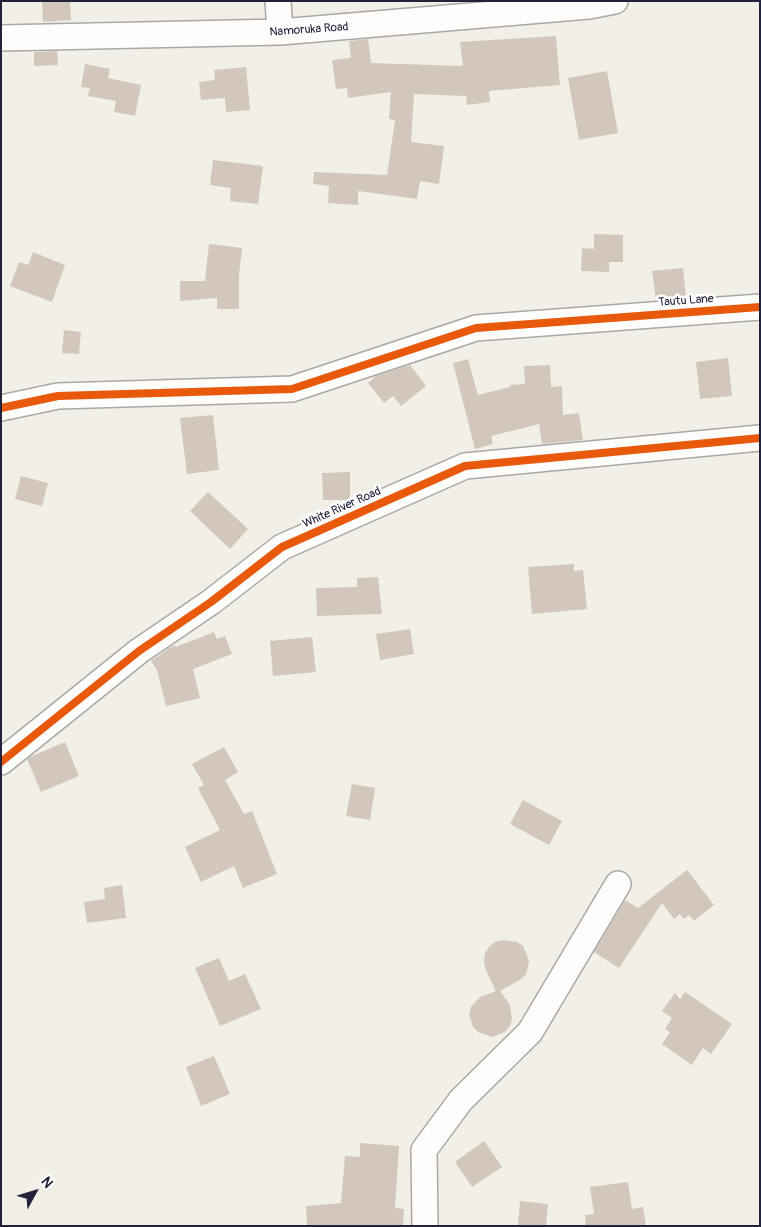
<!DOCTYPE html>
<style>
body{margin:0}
#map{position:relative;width:761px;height:1227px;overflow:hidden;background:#f2efe7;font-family:Pangolin,sans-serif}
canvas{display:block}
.frame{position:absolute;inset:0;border:2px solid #22223b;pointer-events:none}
.north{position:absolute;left:10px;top:1167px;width:50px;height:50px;-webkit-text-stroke:4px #fff;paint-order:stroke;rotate:51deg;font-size:14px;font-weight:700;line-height:20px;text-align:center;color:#22223b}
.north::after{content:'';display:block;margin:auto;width:18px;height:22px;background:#22223b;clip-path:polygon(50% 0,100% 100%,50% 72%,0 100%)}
</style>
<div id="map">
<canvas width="761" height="1227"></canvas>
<div class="frame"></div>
<div class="north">N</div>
</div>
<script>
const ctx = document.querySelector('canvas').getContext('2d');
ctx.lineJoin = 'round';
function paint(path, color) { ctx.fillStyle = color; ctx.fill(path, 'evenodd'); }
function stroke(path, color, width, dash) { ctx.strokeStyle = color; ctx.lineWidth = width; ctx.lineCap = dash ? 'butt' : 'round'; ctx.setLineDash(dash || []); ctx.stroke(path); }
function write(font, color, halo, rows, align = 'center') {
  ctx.font = font + ' Pangolin,sans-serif'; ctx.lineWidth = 5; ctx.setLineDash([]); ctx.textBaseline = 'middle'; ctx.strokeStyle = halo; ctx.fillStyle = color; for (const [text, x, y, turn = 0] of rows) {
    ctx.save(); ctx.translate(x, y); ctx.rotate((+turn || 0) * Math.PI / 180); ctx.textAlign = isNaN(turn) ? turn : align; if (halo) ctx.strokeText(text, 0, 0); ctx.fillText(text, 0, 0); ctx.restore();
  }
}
paint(new Path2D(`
 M42,1H70L71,20L43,22Z
 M556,36L560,85L489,91L490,102L467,105L466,96L414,94L411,142L444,146L439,184L420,181L417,199L358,191V205L328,203L329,186L313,184L314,172L387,175L395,120L389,119L391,92L348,98L347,88L336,89L332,60L351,58L349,41L368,39L371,63L463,66L460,42Z
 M57,51L58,65L34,66V52Z
 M85,64L110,69L108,78L141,85L135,116L114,112L116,101L88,96L90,88L81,87Z
 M246,67L250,110L226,112L225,98L201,100L199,82L215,80L214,70Z
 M607,71L618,133L579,140L568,78Z
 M213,160L263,166L258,204L230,201L231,188L210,185Z
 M594,234L623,235V262H609V272L581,271L582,248L594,249Z
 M209,244L242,248L239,275V309H217V298L180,301V281H205Z
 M33,252L65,265L52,302L10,286L19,262L28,265Z
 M683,268L686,298L656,300L652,271Z
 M64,330L81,332L79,354L62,353Z
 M728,358L732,396L700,399L696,362Z
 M468,359L478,395L510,387V385L525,384L524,366L550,365L551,387L562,386L563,415L579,413L583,440L542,444L539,424L491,436L493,444L475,449L453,363Z
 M410,365L426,386L401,406L393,396L384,403L368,383L376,376Z
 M213,415L219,470L187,474L180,418Z
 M350,472V500H323L322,473Z
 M21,476L48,483L42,506L15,499Z
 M208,492L248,529L230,549L190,511Z
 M574,564V571L583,570L587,609L532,614L528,567Z
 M378,577L382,614L317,616L316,588L357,587V578Z
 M410,629L414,654L380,660L376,634Z
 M214,632L217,639L225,636L232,654L193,669L200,698L166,706L157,670L151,661L174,645L176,647Z
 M312,637L316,672L273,676L270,641Z
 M65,742L79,776L41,792L27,759L32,756Z
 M224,747L238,772L225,780L244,814L252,811L277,874L243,888L234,866L201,882L185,847L220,830L198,788L204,785L192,764Z
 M352,784L375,788L370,820L346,816Z
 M523,800L562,821L549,845L510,824Z
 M687,870L714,905L694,921L689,915L684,919L680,914L674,919L662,903L619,968L594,952L625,900L638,908Z
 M122,885L126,918L87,923L84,902L105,899L104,888Z
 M502,940L517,942L523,946L529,960L528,967L526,974L521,979L500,991L510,1005L512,1019L510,1026L505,1032L492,1037L478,1032L473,1027L469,1014L471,1007L480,997L496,991L485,968L484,960L485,953L489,947L495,942Z
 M219,958L229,981L245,974L261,1009L220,1026L195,968Z
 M685,992L732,1024L711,1054L703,1048L692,1065L662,1044L670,1032L665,1029L672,1018L662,1011L675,993L680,999Z
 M214,1056L230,1094L201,1106L186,1067Z
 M484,1141L502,1167L472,1187L455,1162Z
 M360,1143L399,1146L395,1208L404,1209L403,1226H307L306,1206L341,1203L345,1156L360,1157Z
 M628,1182L632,1209L643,1207L646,1226H586L585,1215L594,1214L590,1187Z
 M520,1201L548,1204L546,1226H518Z`), '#d3c7bc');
const minor = new Path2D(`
 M278,1L280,32
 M1,38L280,32L589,6L615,1
 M1,408L58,396L292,389L476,328L760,307
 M1,762L139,651L211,602L282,547L465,466L760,438
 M425,1226L424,1150L461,1100L530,1032L618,884`);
stroke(minor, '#a9a8a6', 28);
stroke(minor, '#fdfdfb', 25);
stroke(new Path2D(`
 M1,408L58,396L292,389L476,328L760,307
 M1,762L139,651L211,602L282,547L465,466L760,438`), '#e8590c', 8);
write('12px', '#22223b', '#fff', [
 ["Namoruka Road",309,30,-4],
 ["Tautu Lane",686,301,-4],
 ["White River Road",342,508,-24]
]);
</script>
